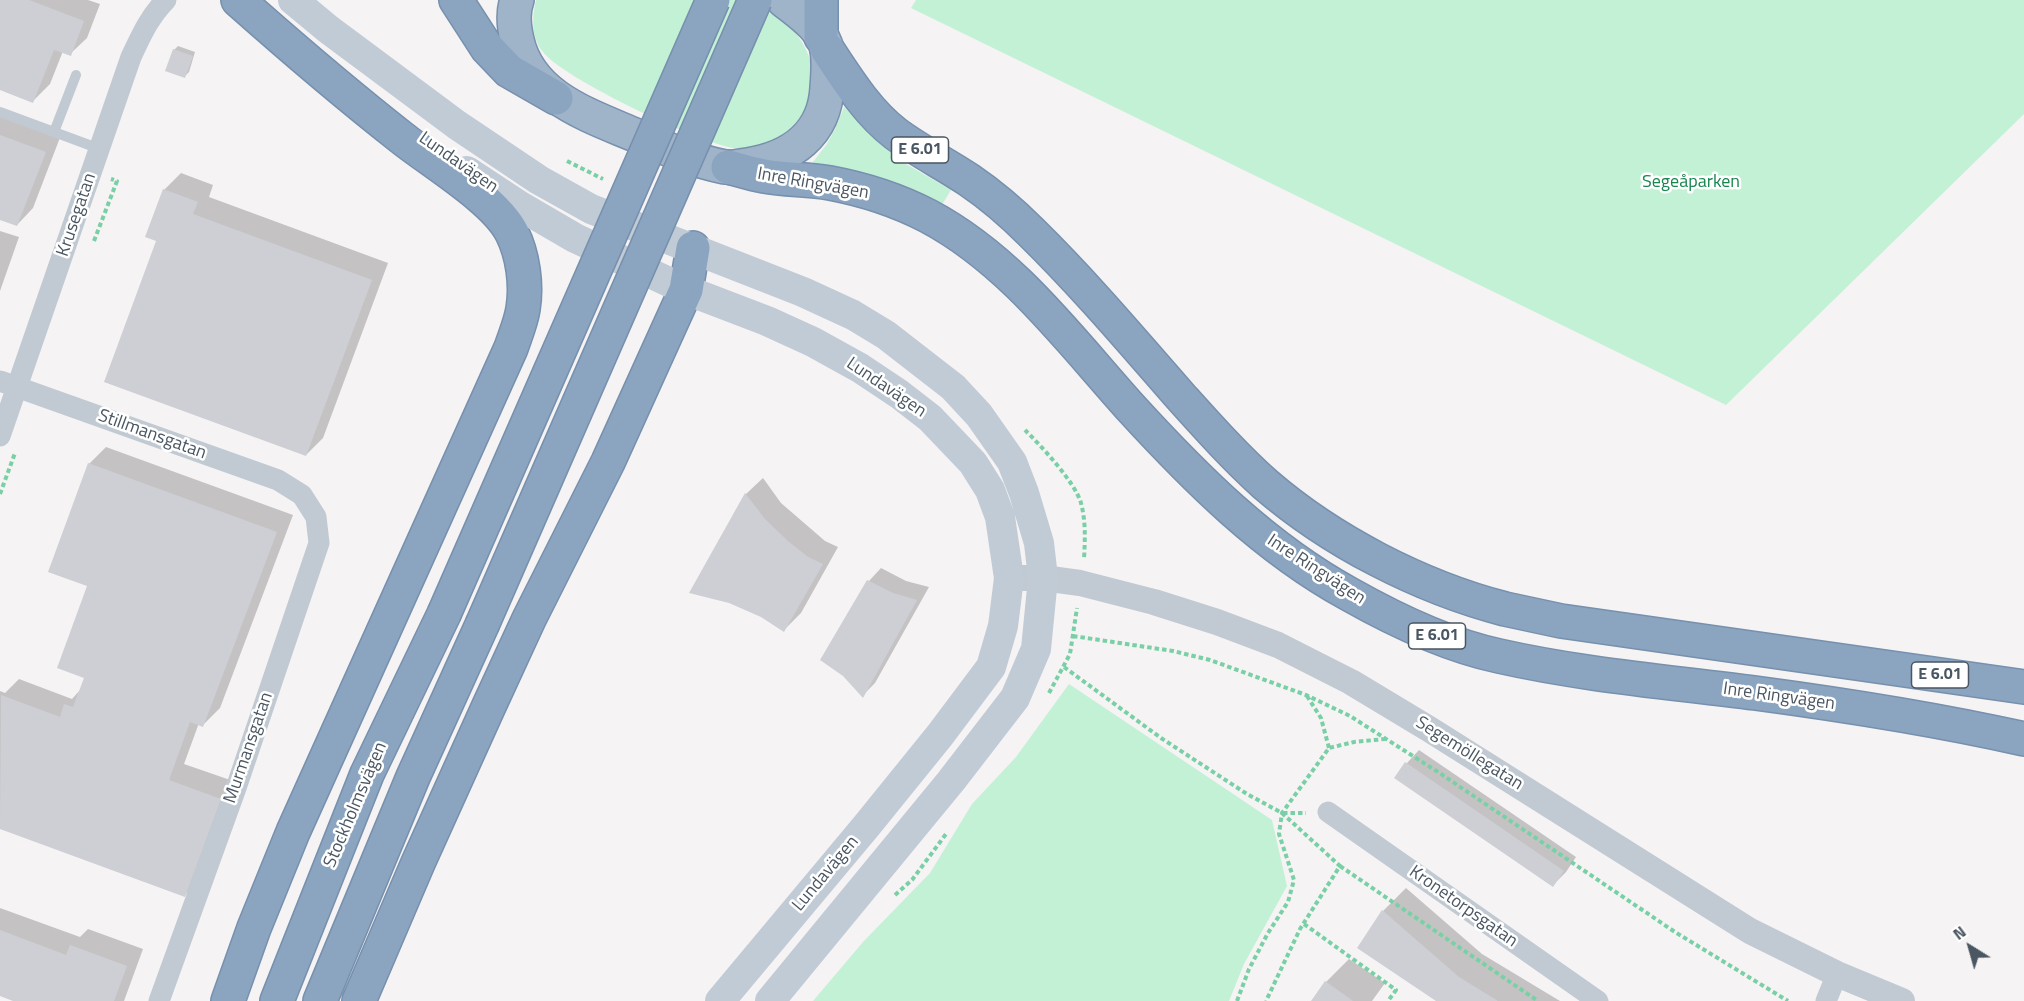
<!DOCTYPE html>
<meta charset="utf-8">
<style>
body{margin:0}
#map{position:relative;width:2024px;height:1001px;overflow:hidden;background:#f5f3f3;font-family:"Titillium Web",sans-serif}
canvas{display:block}
.north{position:absolute;left:1940px;top:917px;width:60px;height:60px;-webkit-text-stroke:4px #fff;paint-order:stroke;rotate:323deg;font-size:16px;font-weight:700;line-height:24px;text-align:center;color:#4a5661}
.north::after{content:'';display:block;margin:auto;width:21px;height:27px;background:#4a5661;clip-path:polygon(50% 0,100% 100%,50% 72%,0 100%)}
</style>
<div id="map">
<canvas width="2024" height="1001"></canvas>
<div class="north">N</div>
</div>
<script>
const ctx = document.querySelector('canvas').getContext('2d');
ctx.lineJoin = 'round';
function paint(path, color) { ctx.fillStyle = color; ctx.fill(path, 'evenodd'); }
function stroke(path, color, width, dash) { ctx.strokeStyle = color; ctx.lineWidth = width; ctx.lineCap = dash ? 'butt' : 'round'; ctx.setLineDash(dash || []); ctx.stroke(path); }
function write(font, color, halo, rows, align = 'center') {
  ctx.font = font + ' "Titillium Web",sans-serif'; ctx.lineWidth = 5; ctx.setLineDash([]); ctx.textBaseline = 'middle'; ctx.strokeStyle = halo; ctx.fillStyle = color; for (const [text, x, y, turn = 0] of rows) {
    ctx.save(); ctx.translate(x, y); ctx.rotate((+turn || 0) * Math.PI / 180); ctx.textAlign = isNaN(turn) ? turn : align; if (halo) ctx.strokeText(text, 0, 0); ctx.fillText(text, 0, 0); ctx.restore();
  }
}
paint(new Path2D(`
 M536,0H747C764,8 784,17 795,32C806,46 817,70 814,87C809,123 777,149 741,149C710,149 562,78 543,52C531,38 532,17 536,0Z
 M916,0H2024V114L1726,405L911,8Z
 M844,107L899,160L951,190L940,208L815,167L813,162L827,144L835,129Z
 M1069,684L1272,820L1287,886L1244,964L1229,1001H813L863,942L930,873L972,804L1016,757Z`), '#c3f1d5');
paint(new Path2D(`
 M0,0H88L100,4L87,38L70,54L63,51L50,84L33,101L0,88Z
 M178,46L195,52L189,72L185,76L174,50Z
 M0,112L61,135L33,208L17,225L0,218Z
 M181,173L213,185L209,197L388,263L323,438L306,455L158,240L164,190Z
 M0,231L19,237L0,291Z
 M106,447L293,515L220,708L203,725L199,723L184,764L236,782L201,878L185,895L0,827V691L5,693L19,679L72,699L81,689L86,677L89,586V464Z
 M763,478L781,503L825,541L838,547L801,613L784,630L762,616L730,601L692,592L746,494Z
 M881,568L906,581L929,587L875,683L863,695L869,581Z
 M1419,750L1576,857L1566,872L1553,885L1397,778L1407,763Z
 M1406,888L1482,954L1560,1001H1438L1383,911Z
 M0,908L80,937L88,929L143,949L124,1001H17L0,995Z
 M1349,959L1385,983L1372,1001H1313L1326,982Z`), '#0003');
paint(new Path2D(`
 M0,0H29L84,21L71,56L54,50L33,103L0,90Z
 M173,49L193,56L185,78L165,71Z
 M0,135L46,152L17,226L0,220Z
 M163,189L198,202L193,214L372,280L306,456L104,382L156,241L145,237Z
 M88,463L277,532L203,727L190,722L169,780L221,799L185,897L0,829L1,695L60,717L64,704L73,707L84,678L57,668L87,586L48,572Z
 M745,493L765,519L788,541L808,557L823,564L784,632L761,617L729,603L689,593Z
 M867,580L893,593L917,600L863,698L843,676L820,660Z
 M1405,762L1564,871L1553,887L1394,778Z
 M1382,910L1459,977L1498,1001H1436L1357,948Z
 M0,930L66,955L70,945L127,966L114,1001H13L0,996Z
 M1325,981L1353,1001H1311Z`), '#cdcfd5');
const trunk = new Path2D(`
 M517,0C512,13 514,27 517,40C529,96 588,115 635,135C664,148 694,161 725,167C732,168 740,166 747,165C791,158 825,134 827,87C828,75 829,61 827,50C823,28 799,13 783,0`);
const motorway = new Path2D(`
 M456,0L487,48L509,71L556,98
 M821,37V0
 M827,49C847,79 867,112 896,134C919,151 945,164 969,180C991,195 1012,213 1031,232C1084,284 1133,342 1182,398C1209,428 1235,457 1265,484C1331,541 1420,587 1505,609C1523,613 1542,617 1561,621L2024,687
 M728,167C740,170 752,174 764,176C786,180 808,179 830,183C862,189 899,201 928,216C1011,260 1069,339 1131,408C1195,478 1265,548 1349,594C1395,620 1447,645 1499,656C1583,675 1670,682 1755,693C1845,705 1935,719 2024,739
 M228,1001L254,928L293,832L511,348C515,336 521,322 523,309C527,285 523,255 512,233C496,200 432,162 402,138C346,94 291,47 238,0
 M277,1001L367,774L444,614
 M320,1001L413,777L482,625
 M359,1001L418,863L488,708L529,619L608,462L686,290L693,248`);
stroke(trunk, '#7690ad', 36);
stroke(motorway, '#7690ad', 36);
stroke(new Path2D(`
 M567,161L603,179
 M94,241L117,181L111,179
 M1025,430C1041,446 1075,482 1081,503C1086,522 1085,540 1084,559
 M0,494L15,453
 M1073,636L1173,651L1210,660L1306,695L1350,716L1438,772L1675,932L1788,1001
 M1064,667L1161,738L1247,794L1282,813L1340,866L1300,929L1266,1001
 M1049,693L1070,654L1077,608
 M1307,696L1321,718L1329,748
 M1283,813H1306
 M1340,866L1538,1001
 M895,895L912,880L946,834
 M1304,924L1396,990L1388,1001
 M1237,1001L1249,969L1268,933L1288,902L1294,880L1279,834L1282,813L1329,748L1354,742L1385,739`), '#7ad0a6', 4, [4.5, 3]);
stroke(new Path2D(`
 M0,112L100,149
 M54,132L76,75`), '#c1cad2', 10);
stroke(new Path2D(`
 M0,381L278,480L302,495L316,517L319,543L235,791L159,1001
 M0,436L131,57C141,36 149,17 166,0
 M1328,812L1598,1001
 M1826,1001L1837,974`), '#c1cad2', 21);
stroke(new Path2D(`
 M1009,578H1043L1080,583L1154,602L1217,622L1278,645L1351,682L1429,729L1750,931L1837,974L1902,1001`), '#c1cad2', 26);
stroke(new Path2D(`
 M293,0L328,29L457,125L539,180L591,209L803,292L853,315L886,335L953,387L979,415L1012,462L1024,493L1039,543L1043,578L1036,649L1015,698L951,781L770,1001
 M467,171L520,206L575,238L686,290L767,321L813,342L860,368L899,394L930,418L973,463L990,490L1000,517L1009,578L1003,626L991,667L940,735L868,824L720,1001`), '#c1cbd6', 30);
stroke(trunk, '#9fb4c9', 33);
stroke(motorway, '#8ba5c1', 33);
const motorwayBridge = new Path2D(`
 M444,614L713,0
 M482,625L755,0`);
stroke(motorwayBridge, '#7690ad', 36, []);
stroke(motorwayBridge, '#8ba5c1', 33);
for (const [x, y, w] of [
 [920,150,57],
 [1437,636,57],
 [1940,675,57]
]) { const box = new Path2D(); box.roundRect(x - w / 2, y - 13, w, 26, 4.5); ctx.fillStyle = '#fff'; ctx.fill(box); stroke(box, '#4a5661', 1.5); }
write('bold 16px', '#4a5661', null, [
 ["E 6.01",920,150],
 ["E 6.01",1437,636],
 ["E 6.01",1940,675]
]);
write('18px', '#4a5661', '#fff', [
 ["Lundavägen",458,163,35],
 ["Inre Ringvägen",813,184,10],
 ["Krusegatan",77,215,-71],
 ["Lundavägen",886,388,34],
 ["Stillmansgatan",152,435,20],
 ["Inre Ringvägen",1316,570,33],
 ["Inre Ringvägen",1779,697,8],
 ["Murmansgatan",249,748,-71],
 ["Segemöllegatan",1469,754,32],
 ["Stockholmsvägen",356,805,-67],
 ["Lundavägen",826,874,-50],
 ["Kronetorpsgatan",1463,907,35]
]);
write('18px', '#17864f', '#fff', [
 ["Segeåparken",1691,183]
]);
</script>
